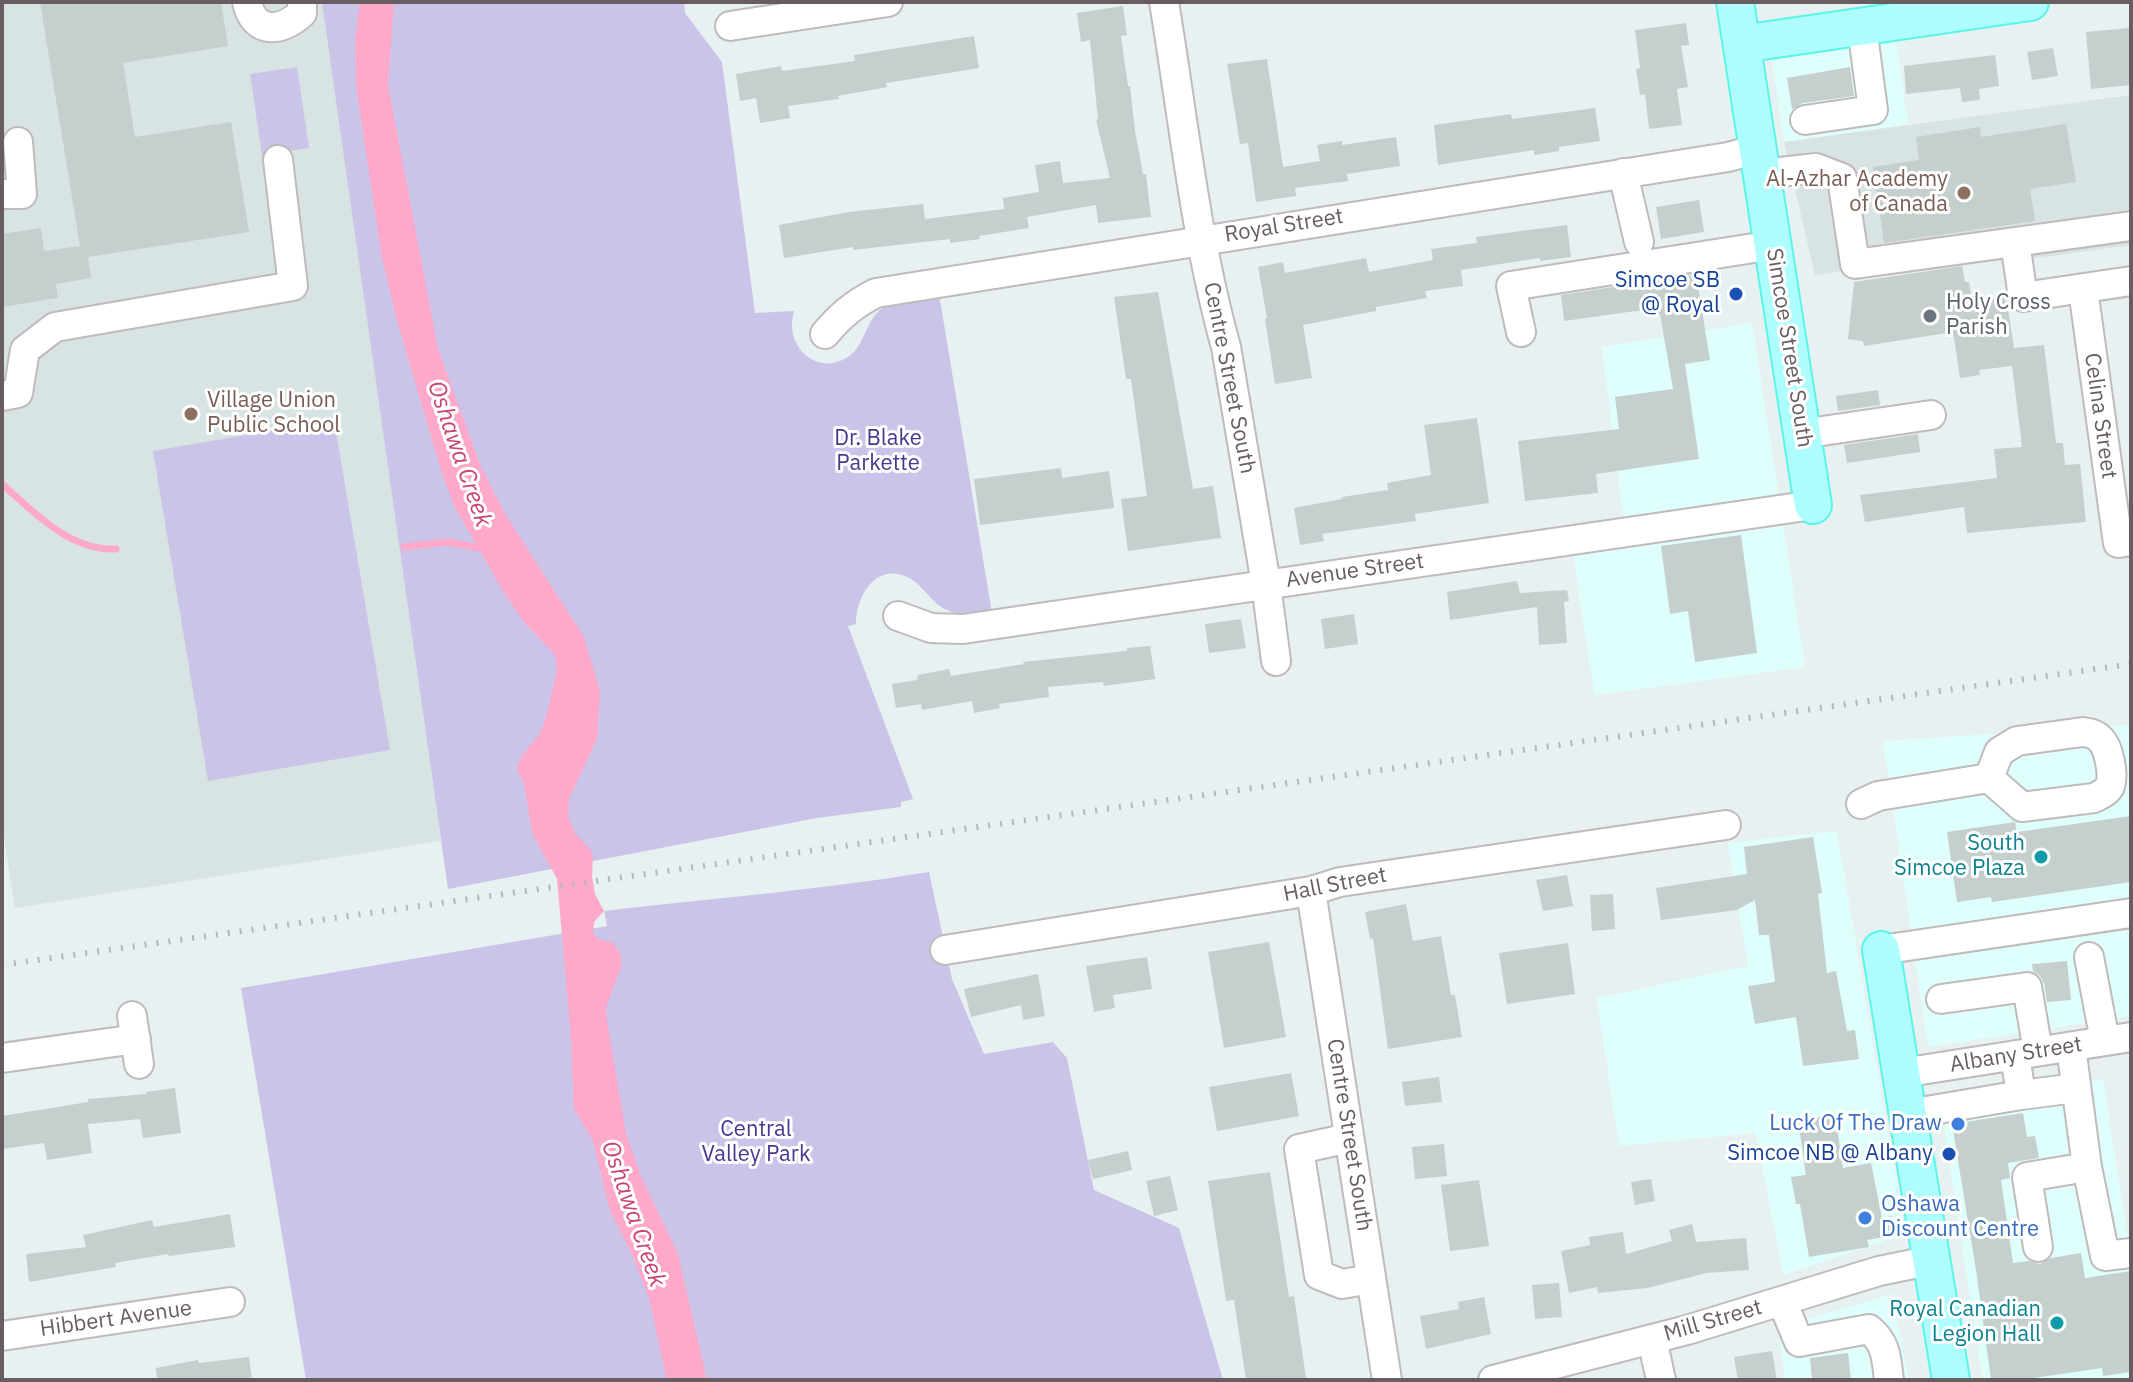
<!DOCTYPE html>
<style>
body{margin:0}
#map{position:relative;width:2133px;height:1382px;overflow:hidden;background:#e7f1f1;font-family:"IBM Plex Sans",sans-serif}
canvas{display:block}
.frame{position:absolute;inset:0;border:4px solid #685e61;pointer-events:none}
</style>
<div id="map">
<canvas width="2133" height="1382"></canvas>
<div class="frame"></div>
</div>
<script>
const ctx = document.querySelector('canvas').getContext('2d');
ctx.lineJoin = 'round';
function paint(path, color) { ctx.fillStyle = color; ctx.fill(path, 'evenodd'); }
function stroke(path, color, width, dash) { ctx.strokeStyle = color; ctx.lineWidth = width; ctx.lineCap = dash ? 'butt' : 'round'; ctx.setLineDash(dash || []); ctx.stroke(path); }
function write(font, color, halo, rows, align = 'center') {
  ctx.font = font + ' "IBM Plex Sans",sans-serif'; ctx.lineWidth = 6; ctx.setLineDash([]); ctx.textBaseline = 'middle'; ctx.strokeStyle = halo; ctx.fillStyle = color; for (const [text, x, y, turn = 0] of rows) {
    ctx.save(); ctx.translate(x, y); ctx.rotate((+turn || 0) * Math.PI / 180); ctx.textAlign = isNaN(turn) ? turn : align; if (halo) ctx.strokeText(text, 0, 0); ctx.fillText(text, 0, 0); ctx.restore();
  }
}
paint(new Path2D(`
 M1896,40L1908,124L1784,142L1772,57Z
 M1752,323L1805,667L1595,695L1569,531L1624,522L1602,347Z
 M2131,725V1016L1928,1047L1883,741Z
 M1837,831L1905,1234L1783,1275L1756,1133L1619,1146L1597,998L1748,966L1728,843Z
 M2103,1079L2128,1242H2131V1380H1983L1941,1107Z
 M1892,1294L1909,1380H1785L1778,1328Z`), '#dffffd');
paint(new Path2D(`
 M2,2H323L441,841L15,908L2,825Z
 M2131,95V245L2002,263L1999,247L1815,275L1784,142Z`), '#d8e3e3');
paint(new Path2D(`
 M322,2H684L685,13L722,62L755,313L794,311C783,347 818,377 848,357C866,345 865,319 884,307C900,297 921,297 939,294L992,613C977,615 964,617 949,611C933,605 925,588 911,579C877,560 856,595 856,624L848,626L913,799L901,802V807L817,818L448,889Z
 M297,67L309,148L262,155L250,74Z
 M334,420L390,750L208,781L153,451Z
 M929,872L952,979L984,1054L1053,1042L1067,1058L1094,1190L1179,1228L1223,1380H306L241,988L607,926L604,911C712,898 822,890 929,872Z`), '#cbc4e9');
paint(new Path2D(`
 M360,2H394L388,85L438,349L481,467L505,514L584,637L600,691L597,739L569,799L568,817L575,833L590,849L593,856L592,876L595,894L604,911L594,922L593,933L599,940L612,942L621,954V967L606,1007L607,1021L626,1133L640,1174L678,1254L707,1380H667L649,1298L631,1252L610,1211L593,1141L574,1109L571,1038L557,879L532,833L524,783L517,769L521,757L540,734L547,714L557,670L555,655L523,621L506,596L454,506L441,470L397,321L381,253L356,85L355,39Z`), '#ffa9ca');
stroke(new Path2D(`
 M2,484C34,512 69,551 116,549
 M404,547L448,542L485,549`), '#ffa9ca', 7);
paint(new Path2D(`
 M40,2H221L228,46L123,63L135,137L231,122L249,232L88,257L91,278L56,284L58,298L2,307V234L41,228L44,251L80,246Z
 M1123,6L1127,35L1121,36L1128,86H1130L1135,131L1143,174H1146L1151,217L1098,223L1096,205L1027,217L1029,228L979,236L980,239L950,243V239L853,250V247L784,258L779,225L849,212L923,204L925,219L1004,209L1003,198L1039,192L1035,165L1060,161L1063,183L1110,178L1096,120L1098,119L1090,40L1081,42L1077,13Z
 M1686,23L1689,45L1681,46L1688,87L1677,89L1682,125L1649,129L1645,94L1640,95L1636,69L1640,68L1635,30Z
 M2129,28L2131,85L2091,89L2086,32Z
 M974,36L979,68L886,83L887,87L838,96L839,99L788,106L790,118L760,123L756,98L740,101L736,74L781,66L782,71L855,61L854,55Z
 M2053,48L2058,76L2032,80L2027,52Z
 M1995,55L1999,86L1979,89L1980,100L1962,102L1960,88L1906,94L1904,66Z
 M1267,59L1283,167L1320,161L1317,145L1342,141V145L1396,137L1400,166L1347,174L1348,181L1295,188L1296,196L1256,202L1248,143L1240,144L1227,64Z
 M1850,67L1854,96L1803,103L1792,109L1787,78Z
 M1595,108L1600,141L1559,147V151L1534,155V150L1438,165L1434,125L1511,114L1512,119Z
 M2066,124L2076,182L2030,189L2035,221L1884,243L1873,167L1919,160L1916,137L1980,127L1981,137Z
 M1699,200L1704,232L1661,239L1656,207Z
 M1567,225L1571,257L1540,261V258L1461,270L1463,286L1425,291L1427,298L1376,307V311L1303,325L1312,378L1275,384L1265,319L1267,318L1258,267L1283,262L1285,273L1366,258L1369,272L1433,260L1431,249L1477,243L1476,237Z
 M1962,266L1965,282H1969L1972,300L2006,295L2014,348L2044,345L2056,443H2063L2065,465L2080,464L2086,522L1967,533L1964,507L1865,522L1860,495L1997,478L1994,449L2022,447L2012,366L1979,370L1980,375L1960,378L1953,332L1864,346L1863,341L1848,339L1854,282Z
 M1696,274L1710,360L1685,364L1699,459L1596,474L1598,493L1525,501L1518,441L1619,429L1615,397L1673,389L1660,314L1651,315L1650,309L1564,321L1561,295Z
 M1158,292L1193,489L1213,486L1221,538L1128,551L1121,499L1147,496L1131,379H1126L1114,297Z
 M1878,390L1880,405L1838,411L1836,396Z
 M1477,418L1489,503L1415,514L1416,521L1322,534L1324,541L1300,545L1294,508L1342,499V497L1388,490L1387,483L1431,475L1424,425Z
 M1918,434L1920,452L1847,463L1844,445Z
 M1061,468L1062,478L1109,471L1114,508L980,525L974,479Z
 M1741,535L1757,653L1695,662L1688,611L1670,614L1661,546Z
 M1517,581L1520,593L1567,590L1569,601L1564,602L1567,643L1539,645L1537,607L1450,620L1447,592Z
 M1354,614L1358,644L1325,649L1321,619Z
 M1241,619L1246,648L1209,653L1205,624Z
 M1150,646L1155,679L1104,686L1103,682L1048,687L1049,697L999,704L1000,708L974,713L972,701L922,710L921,704L896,708L892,684L917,680L918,675L949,669L951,676L1024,664L1023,662L1127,651V648Z
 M2131,816V882L1992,902L1991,897L1957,902L1947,832L2015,822L2017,832Z
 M1813,837L1822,893L1818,894L1827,973L1836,971L1847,1031L1855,1030L1859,1059L1803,1066L1796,1017L1755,1024L1748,986L1775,982L1769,935H1759L1755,900L1737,910L1661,920L1656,888L1747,874L1744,847Z
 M1567,875L1573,906L1543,911L1536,880Z
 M1613,894L1615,929L1592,931L1590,895Z
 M1406,904L1413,941L1441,936L1451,995H1455L1462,1037L1388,1049L1373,938L1370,939L1365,912Z
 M1269,942L1286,1037L1224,1048L1208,952Z
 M1568,943L1575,994L1507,1004L1499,953Z
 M1147,957L1152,989L1113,995L1115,1008L1094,1012L1086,966Z
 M2067,961L2071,1000L2047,1002L2044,983L2040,976L2033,971L2032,964Z
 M1038,974L1045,1016L1023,1020L1021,1005L971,1017L964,989Z
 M1291,1073L1299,1116L1217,1131L1209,1087Z
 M1439,1077L1442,1102L1405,1106L1402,1082Z
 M175,1088L181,1133L143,1138L140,1119L88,1124L92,1153L47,1160L44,1143L2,1149V1116L88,1102V1099L147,1094L146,1092Z
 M2023,1113L2027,1137L2035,1136L2039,1158L2008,1163L2010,1178L2001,1180L2013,1263L2029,1261L2040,1264L2051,1258L2081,1253L2085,1278L2131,1271V1372L2103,1376L2102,1368L2020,1380H1991L1976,1270L1952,1124Z
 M1835,1114L1843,1168L1871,1163L1882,1218L1892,1216L1895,1235L1867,1240L1869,1247L1809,1257L1800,1204H1796L1791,1177L1806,1175L1798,1120Z
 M1444,1144L1447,1176L1415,1179L1412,1147Z
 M1128,1151L1132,1170L1093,1179L1088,1160Z
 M1270,1172L1289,1297L1294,1296L1306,1378L1246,1380L1234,1300L1226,1301L1208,1181Z
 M1170,1176L1178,1210L1154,1216L1146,1181Z
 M1651,1179L1655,1201L1635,1205L1631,1182Z
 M1479,1180L1489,1246L1450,1251L1441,1185Z
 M230,1214L235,1247L169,1256L168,1254L115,1263L116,1267L29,1282L26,1254L86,1247L83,1235L152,1220L154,1227Z
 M1692,1224L1696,1242L1746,1238L1749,1270L1706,1273L1648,1288L1598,1293L1597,1287L1569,1293L1561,1251L1590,1245L1589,1237L1623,1232L1626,1254L1672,1241L1669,1230Z
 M1559,1283L1562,1317L1535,1319L1532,1285Z
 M1484,1297L1491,1334L1426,1349L1420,1316L1459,1309L1458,1302Z
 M1772,1351L1777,1380H1738L1734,1357Z
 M1848,1353L1851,1380H1812L1810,1358Z
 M249,1357L252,1380H157L156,1368L198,1360L199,1363Z`), '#c5cfcd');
const minor = new Path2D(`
 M247,2C254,35 281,32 302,13V2
 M1164,2C1183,116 1195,236 1226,347L1266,584L1276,661
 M730,26L888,2
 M1805,120L1873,110L1862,27
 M1623,173L1639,242
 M1762,174L1816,168L1842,178L1855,264L2131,226
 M2,194H22L18,142
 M2015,242L2023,297L2131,281
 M2083,289L2118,543L2131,541
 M1521,332L1511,286L1773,245
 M825,334C840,316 854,304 876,293L1728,157L1758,149
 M2,396L18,393L25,350L55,327L293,286L278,160
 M1802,434L1931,415
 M898,616L931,628L963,629L1813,505
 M2083,732C2090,733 2096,734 2101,740C2109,748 2114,775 2110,786C2107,792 2100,795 2094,798L2022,807L1989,778L1999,752L2017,741Z
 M1861,804L1878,796L1989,778
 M1311,891L1387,1380
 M945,950L1311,891L1340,882L1726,825
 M1881,950L2131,913
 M2089,957L2105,1041
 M1941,999L2027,987L2038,1051
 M132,1016L139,1064
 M2071,1047L2087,1167L2105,1256L2131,1253
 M2015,1055L2021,1095L2076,1088
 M2,1058L136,1039
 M1902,1073L2131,1037
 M1909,1114L2021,1095
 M1349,1138L1299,1149L1319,1275L1342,1284L1371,1279
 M2038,1247L2027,1177L2087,1167
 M1782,1301L1799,1342L1869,1329C1887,1344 1886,1358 1889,1380
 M2,1336L230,1302
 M1652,1339L1661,1380
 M1493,1380L1687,1330L1879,1271L1933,1260`);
const major = new Path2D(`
 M1735,2L1813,505
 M1742,44L2030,2
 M1881,950L1951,1380`);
stroke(minor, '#c1babb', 32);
stroke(major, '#5bf6e7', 40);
stroke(minor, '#fff', 28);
stroke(major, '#aefdff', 36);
stroke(new Path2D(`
 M2,965L2131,664`), '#b8b6b6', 6, [2, 10]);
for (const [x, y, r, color] of [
 [1964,193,8,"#8d6e63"],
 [1736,294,8,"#1a4fb4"],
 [1930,316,8,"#6b7280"],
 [191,414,8,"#8d6e63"],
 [2041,857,8,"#0f9aa8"],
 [1958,1124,8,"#3f7fe0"],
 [1949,1154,8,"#1a4fb4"],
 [1865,1218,8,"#3f7fe0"],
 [2057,1323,8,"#0f9aa8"]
]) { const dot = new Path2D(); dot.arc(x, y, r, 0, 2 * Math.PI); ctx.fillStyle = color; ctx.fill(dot); stroke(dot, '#fff', 3); }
write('22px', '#785e54', '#fff', [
 ["Al-Azhar Academy",1948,180],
 ["of Canada",1948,205],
 ["Village Union",207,401,"left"],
 ["Public School",207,426,"left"]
], 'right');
write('22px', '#685e61', '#fff', [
 ["Royal Street",1284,226,-9],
 ["Simcoe Street South",1789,348,81],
 ["Centre Street South",1229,378,79],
 ["Celina Street",2100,416,82],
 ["Avenue Street",1355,571,-8],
 ["Hall Street",1335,885,-11],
 ["Albany Street",2016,1055,-9],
 ["Centre Street South",1349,1135,81],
 ["Hibbert Avenue",116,1319,-8],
 ["Mill Street",1713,1321,-16]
]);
write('22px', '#164399', '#fff', [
 ["Simcoe SB",1720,281],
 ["@ Royal",1720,306],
 ["Simcoe NB @ Albany",1933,1154]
], 'right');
write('22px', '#5b616d', '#fff', [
 ["Holy Cross",1946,303],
 ["Parish",1946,328]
], 'left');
write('22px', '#4b3690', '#fff', [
 ["Dr. Blake",878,439],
 ["Parkette",878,464],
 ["Central",756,1130],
 ["Valley Park",756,1155]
]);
write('22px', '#0d838f', '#fff', [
 ["South",2025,844],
 ["Simcoe Plaza",2025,869],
 ["Royal Canadian",2041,1310],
 ["Legion Hall",2041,1335]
], 'right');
write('22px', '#366cbe', '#fff', [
 ["Luck Of The Draw",1942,1124],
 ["Oshawa",1881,1205,"left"],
 ["Discount Centre",1881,1230,"left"]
], 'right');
write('italic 24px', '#c8466d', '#fff', [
 ["Oshawa Creek",459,454,71],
 ["Oshawa Creek",633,1214,71]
]);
</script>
